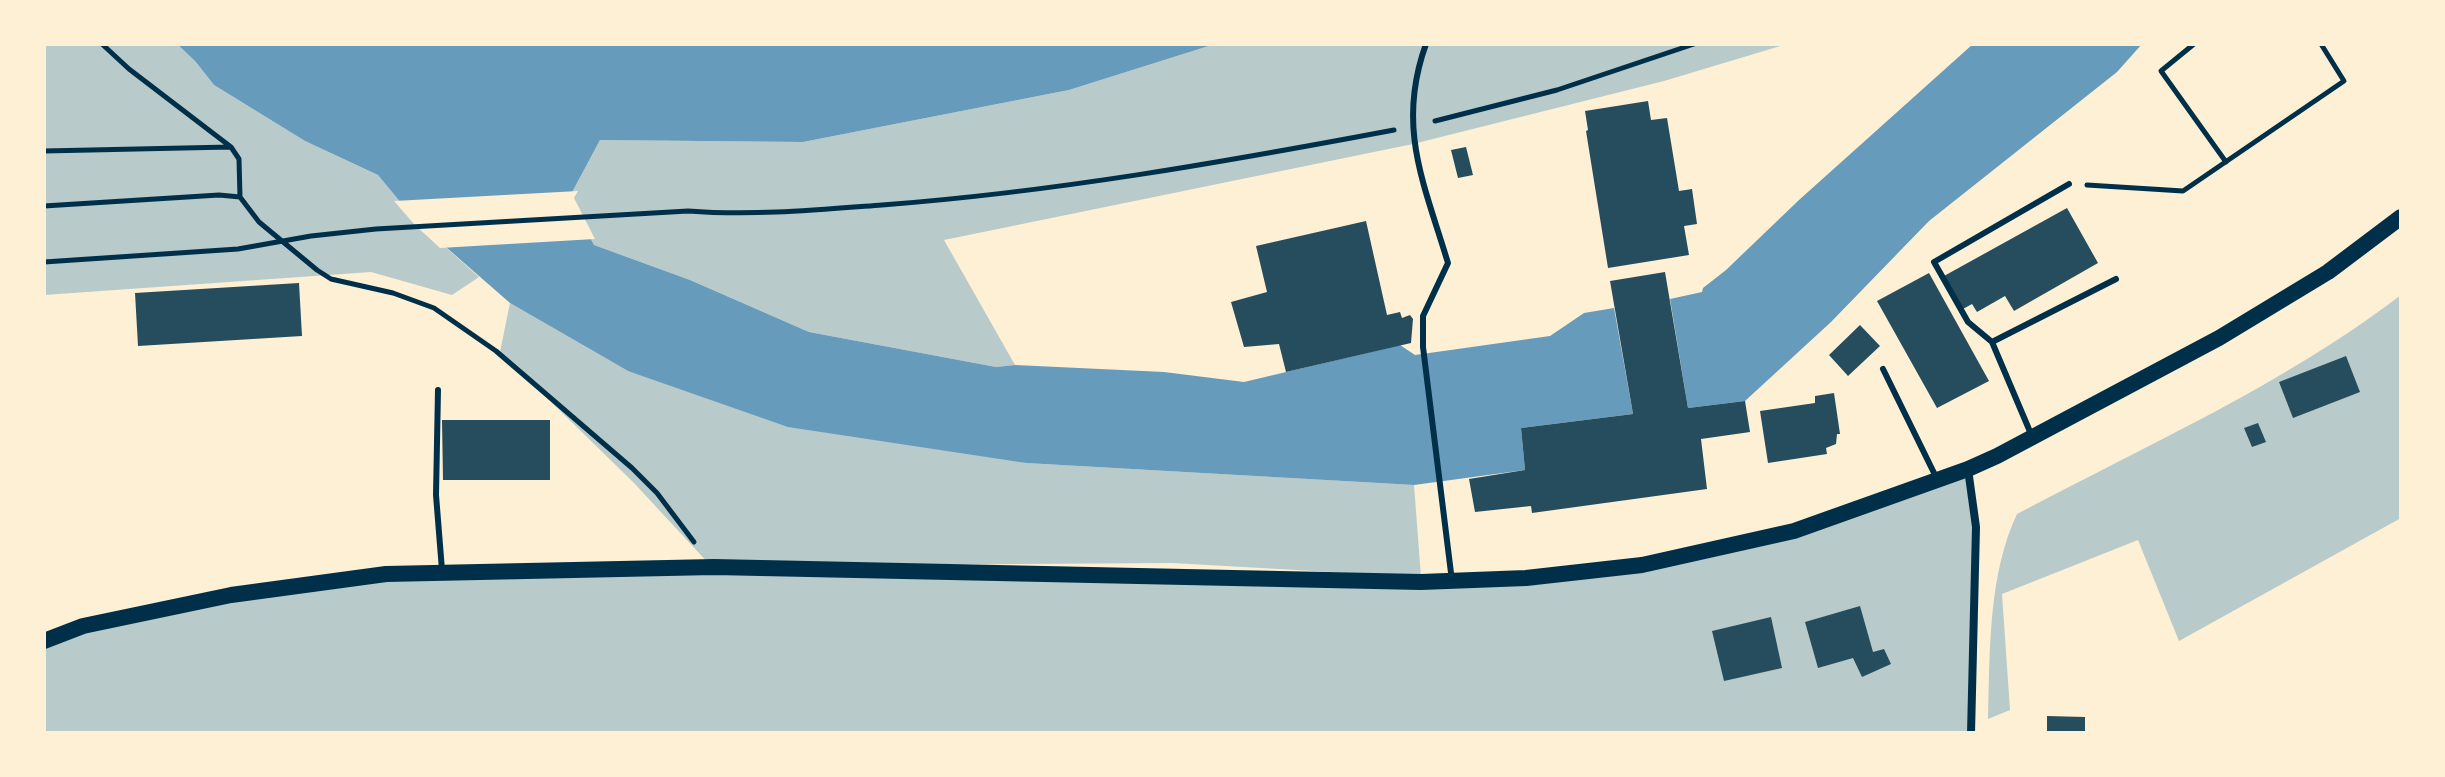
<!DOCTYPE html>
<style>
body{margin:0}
#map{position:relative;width:2445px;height:777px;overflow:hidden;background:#fdf0d5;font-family:Signika,sans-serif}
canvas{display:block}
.frame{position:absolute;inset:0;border:46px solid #fdf0d5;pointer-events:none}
</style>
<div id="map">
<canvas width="2445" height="777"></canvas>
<div class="frame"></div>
</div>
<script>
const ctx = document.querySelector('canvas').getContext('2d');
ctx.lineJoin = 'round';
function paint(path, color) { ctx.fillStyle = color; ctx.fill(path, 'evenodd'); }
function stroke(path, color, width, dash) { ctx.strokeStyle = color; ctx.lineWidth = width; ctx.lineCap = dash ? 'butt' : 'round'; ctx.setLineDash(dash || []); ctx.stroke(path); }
paint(new Path2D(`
 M44,44H177L195,61L214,85L305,141L378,175L416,221L479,277L452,295L371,272L44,295Z
 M1215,44H1787L1664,81L1413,144L944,240L1015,365L996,367L809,332L690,280L594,245L569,198L600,140L803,142L1069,90Z
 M2401,295V518L2179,641L2138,540L2002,594L2010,710L1988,719C1990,653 1988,575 2017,514C2147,445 2283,385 2401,295Z
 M510,303L628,371L1026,463L1414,485L1421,577L1172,563L711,566L634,483L500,352Z
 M1966,470L1974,527L1969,733H44V643L230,597L387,576L712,572L1527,581L1795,534Z`), '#b9caca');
paint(new Path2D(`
 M177,44H1215L1069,90L803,142L600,140L569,198L594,245L690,280L809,332L996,367L1015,365L1164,372L1244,382L1400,345L1415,355L1550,336L1584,313L1614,308L1633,414L1521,428L1525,470L1414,485L1026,463L788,427L628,371L510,303L416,221L378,175L305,141L214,85L195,61Z
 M1973,44H2142L2117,72L1929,221L1831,322L1745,401L1688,408L1670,299L1702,292L1703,288L1726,270L1799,200Z`), '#669bbc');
paint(new Path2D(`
 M578,191L574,198L595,239L440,248L414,224L394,201Z`), '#fdf0d5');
paint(new Path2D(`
 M1648,101L1651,120L1667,118L1679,191L1692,189L1697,224L1684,226L1689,255L1608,268L1586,131L1588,130L1585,111Z
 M1466,147L1473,175L1458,178L1451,150Z
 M2067,208L2098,263L2014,311L2005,296L1977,312L1972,304L1963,309L1944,276Z
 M1366,221L1387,315L1400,312L1402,318L1410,315L1413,319L1411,343L1286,372L1279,344L1244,347L1231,302L1267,292L1256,246Z
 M1665,272L1688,408L1745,401L1750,432L1701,439L1707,489L1532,513L1531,506L1475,512L1469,479L1525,470L1521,428L1633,414L1610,281Z
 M1929,273L1989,381L1937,408L1877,301Z
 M299,283L302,336L138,346L135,293Z
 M1860,325L1880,346L1848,376L1829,355Z
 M2346,356L2360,392L2293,418L2279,382Z
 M1834,393L1840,434H1837L1836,444L1826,448L1827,454L1768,463L1760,411L1815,403V396Z
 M442,420H550V480H443Z
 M2258,423L2266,442L2252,447L2244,428Z
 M1860,606L1873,652L1884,649L1891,664L1862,677L1853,658L1818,668L1805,622Z
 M1771,617L1782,668L1724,681L1712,631Z
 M2047,716L2085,717V733H2047Z`), '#264d5e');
stroke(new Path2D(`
 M102,44L129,69L231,147L239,159L240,197
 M2194,44L2161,71L2226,162
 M1435,121L1557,90L1694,44
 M44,151L230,147
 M2087,185L2183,191L2344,81L2321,44
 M44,206L219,195L240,197L259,222L317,270L331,279L393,293L434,308L496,351L632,468L657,493L694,542
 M44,262L238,249L311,236L376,229L688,211C753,216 817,210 882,205C1054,192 1224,162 1394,130`), '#003049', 5);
stroke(new Path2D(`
 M1426,44C1396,127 1424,183 1448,263L1423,316V347L1452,581
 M1992,342L1968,322L1934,262L2069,184
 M1883,369L1936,477
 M438,390L436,495L442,570
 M2031,434L1992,342L2116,279`), '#003049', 6);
stroke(new Path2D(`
 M1968,469L1976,527L1971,733`), '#003049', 8);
stroke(new Path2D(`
 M44,641L83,626L231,595L386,574L714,567L1421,582L1526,578L1642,565L1794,531L1968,469L1997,456L2219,338L2328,272L2401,217`), '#003049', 16);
</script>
